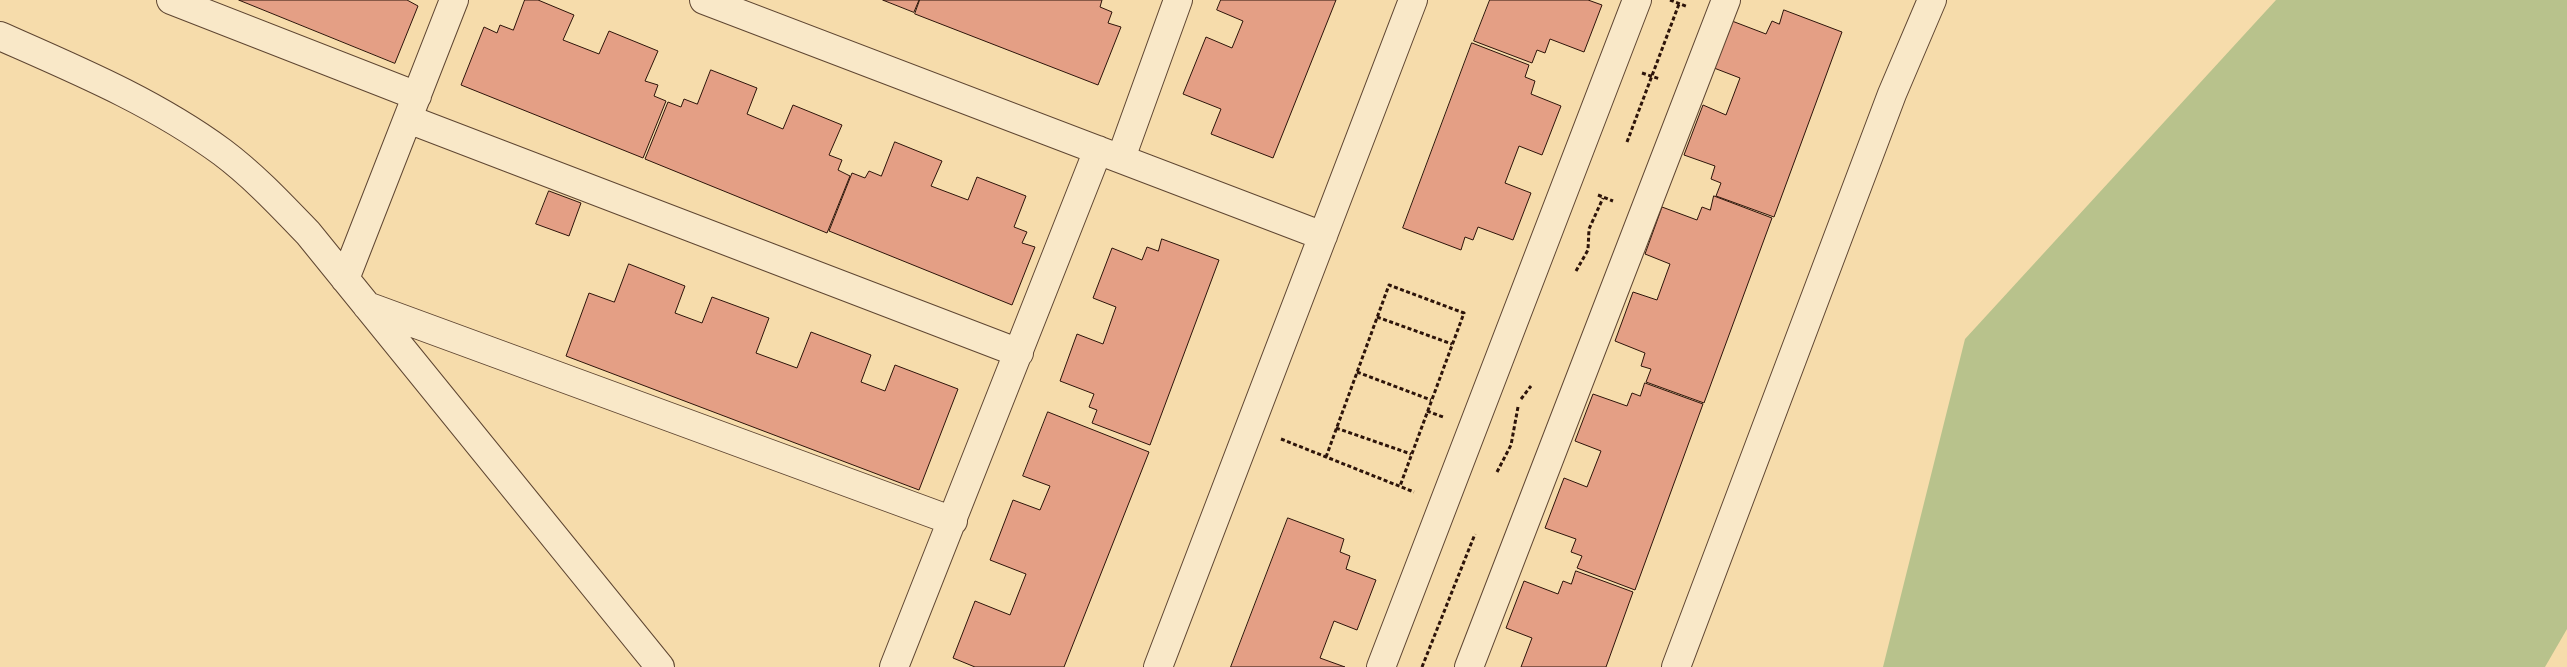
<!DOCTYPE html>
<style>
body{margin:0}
canvas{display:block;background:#f6dcab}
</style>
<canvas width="2567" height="667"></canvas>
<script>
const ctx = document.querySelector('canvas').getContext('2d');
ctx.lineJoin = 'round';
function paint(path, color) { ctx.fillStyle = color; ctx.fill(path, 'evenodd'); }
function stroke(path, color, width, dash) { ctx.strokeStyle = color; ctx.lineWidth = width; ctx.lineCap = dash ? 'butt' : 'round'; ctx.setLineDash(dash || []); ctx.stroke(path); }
paint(new Path2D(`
 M2276,0H2567V629L2545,667H1883L1965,339Z`), '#b8c28c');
const building = new Path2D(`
 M239,0H407L418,6L395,63Z
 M525,0H538L574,15L563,40L599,54L609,31L658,51L645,81L658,85L654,96L666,101L643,158L461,85L484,27L497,33L500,25L513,30Z
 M883,0H919L914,12Z
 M920,0H1102L1100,7L1112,12L1108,23L1121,27L1098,85L915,14Z
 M1221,0H1336L1273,158L1211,134L1221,109L1183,94L1206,37L1232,48L1243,21L1217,10Z
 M1490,0H1588L1602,5L1584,52L1550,39L1545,53L1537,50L1532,63L1474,41Z
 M1784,10L1842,32L1774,217L1716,196L1721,183L1711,179L1715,166L1684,155L1703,105L1726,115L1740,78L1714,68L1732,21L1766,34L1772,21L1779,24Z
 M1472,43L1529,65L1525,77L1535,81L1531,94L1561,106L1542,155L1519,146L1505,183L1531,193L1513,240L1478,227L1473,240L1465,237L1461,250L1403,228Z
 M711,70L757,88L747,114L783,129L793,105L842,125L829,155L842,160L838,170L850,176L827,233L645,159L668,102L681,107L684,99L697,104Z
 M895,142L942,161L931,186L968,200L977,177L1026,196L1014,227L1027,232L1022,243L1035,247L1012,305L829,231L852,173L865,178L869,171L881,176Z
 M549,191L581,203L569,236L536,224Z
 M1714,196L1772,218L1704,403L1646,382L1651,369L1641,366L1645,353L1615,341L1633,292L1657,300L1670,264L1645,254L1662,207L1697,220L1702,207L1710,210Z
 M1162,239L1219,260L1150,445L1092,423L1097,410L1089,407L1094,394L1060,381L1077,334L1103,344L1116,307L1093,298L1112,248L1142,260L1147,247L1158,251Z
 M629,264L685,286L675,313L702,323L712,297L769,318L756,353L797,368L811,332L871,355L861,382L885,391L895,365L958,389L919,490L566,356L589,293L614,302Z
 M1645,383L1703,404L1635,590L1577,568L1582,556L1571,552L1576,539L1545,528L1564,478L1587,487L1601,451L1575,441L1593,394L1627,406L1632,393L1640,396Z
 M1048,412L1149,452L1064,667H975L953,658L975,601L1010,615L1026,574L990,560L1013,500L1040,510L1050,486L1023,476Z
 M1288,518L1344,539L1340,552L1350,556L1346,569L1376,580L1357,630L1334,621L1320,658L1345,667H1231Z
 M1576,571L1633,592L1606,667H1521L1532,638L1506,628L1524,581L1558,594L1563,581L1571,584Z`);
paint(building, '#e49f85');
stroke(building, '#2d140a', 1);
const street = new Path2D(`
 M171,0L417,96
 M704,0L1323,236
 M0,36C77,70 154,102 222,152C254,176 281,205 308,233L660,667
 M408,119L1019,353
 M1121,158L1178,0
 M345,279L454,0
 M367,306L953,521
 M894,667L1098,150
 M1158,667L1413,0
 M1381,667L1637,0
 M1469,667L1726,0
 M1676,667L1892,94L1932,0`);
stroke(street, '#5f4632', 30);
stroke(new Path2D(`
 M1670,0L1688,7
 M1642,73L1660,79
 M1627,142L1679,4
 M1598,195L1613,201
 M1576,271L1588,250L1589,229L1603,198
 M1377,317L1452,344
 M1357,372L1431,400
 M1521,399L1531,386
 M1427,411L1443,417
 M1336,428L1411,454
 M1281,439L1414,492
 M1326,457L1389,285L1464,313L1400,486
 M1497,472L1511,445L1518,407
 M1422,667L1475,534`), '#2d140a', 3, [4, 2.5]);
stroke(street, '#f9e8c8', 28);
</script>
